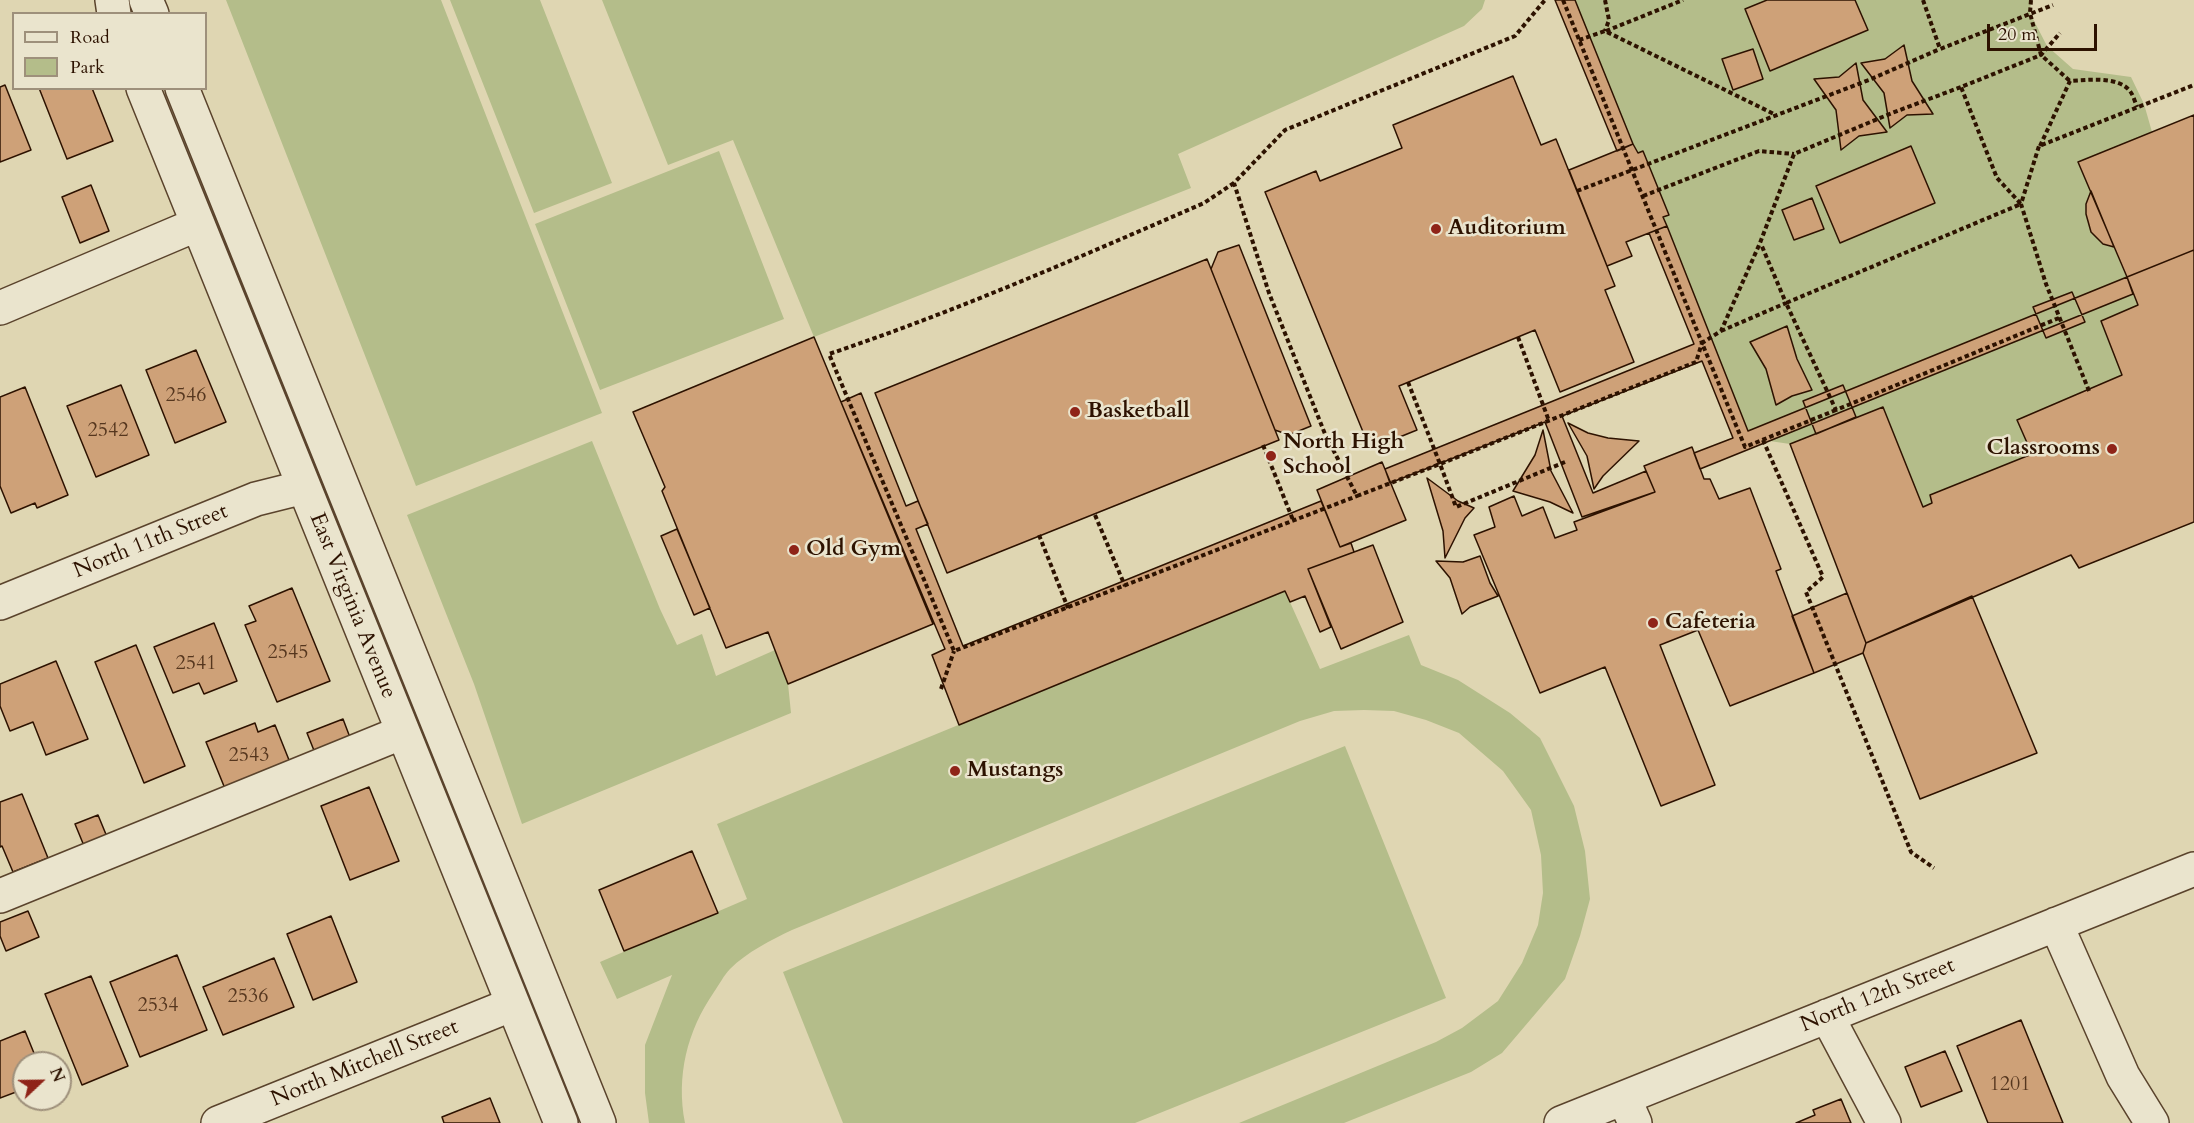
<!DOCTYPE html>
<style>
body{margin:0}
#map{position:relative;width:2194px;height:1123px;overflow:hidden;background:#dfd6b2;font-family:Cardo,serif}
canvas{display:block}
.legend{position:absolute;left:12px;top:12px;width:195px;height:78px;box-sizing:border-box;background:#eae4cd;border:2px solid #9e907b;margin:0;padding:8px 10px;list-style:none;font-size:18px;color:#2d1200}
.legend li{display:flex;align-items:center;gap:12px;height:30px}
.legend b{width:30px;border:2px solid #9e907b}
.north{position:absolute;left:12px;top:1051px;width:60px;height:60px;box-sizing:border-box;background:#eae4cd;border:2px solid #9e907b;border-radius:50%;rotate:68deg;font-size:16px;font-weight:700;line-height:24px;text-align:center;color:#2d1200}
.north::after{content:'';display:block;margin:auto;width:21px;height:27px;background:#8f2418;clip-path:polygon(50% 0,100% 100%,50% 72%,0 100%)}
.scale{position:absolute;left:1987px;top:24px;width:110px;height:27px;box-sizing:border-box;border:3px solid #2d1200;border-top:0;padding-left:8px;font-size:18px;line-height:21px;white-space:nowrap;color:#2d1200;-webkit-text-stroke:4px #eae4cd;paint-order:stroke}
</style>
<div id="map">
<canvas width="2194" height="1123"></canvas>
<ul class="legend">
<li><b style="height:8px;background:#eae4cd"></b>Road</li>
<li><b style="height:16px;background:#b4bd8a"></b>Park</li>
</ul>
<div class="north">N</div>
<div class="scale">20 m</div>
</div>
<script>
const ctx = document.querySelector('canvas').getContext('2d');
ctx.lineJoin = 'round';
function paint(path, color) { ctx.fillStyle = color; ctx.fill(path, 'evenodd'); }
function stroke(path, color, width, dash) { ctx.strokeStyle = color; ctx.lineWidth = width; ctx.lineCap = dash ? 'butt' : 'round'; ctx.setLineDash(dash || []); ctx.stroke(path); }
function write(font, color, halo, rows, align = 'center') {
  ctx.font = font + ' Cardo,serif'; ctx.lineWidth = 5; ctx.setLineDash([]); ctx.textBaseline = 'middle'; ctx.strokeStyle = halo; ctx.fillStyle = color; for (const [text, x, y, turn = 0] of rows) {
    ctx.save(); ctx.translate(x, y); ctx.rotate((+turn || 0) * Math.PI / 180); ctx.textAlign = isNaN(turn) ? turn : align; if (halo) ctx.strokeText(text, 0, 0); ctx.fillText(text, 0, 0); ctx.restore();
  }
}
paint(new Path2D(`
 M226,0H441L602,413L416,486Z
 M450,0H540L612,183L534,213Z
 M602,0H1485L1482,9L1464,26L1178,154L1191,188L814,337L733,140L668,165Z
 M1562,0H2031L2030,13L2047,46L2073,69L2131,77L2144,104L2152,132L2078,162L2138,305L2101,321L2122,375L2018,420L2032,454L1930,495L1932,503L1923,507L1790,444L1763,440L1745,447Z
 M719,151L784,319L600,390L535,224Z
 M592,441L660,609L677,645L702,634L716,676L775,650L788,684L791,713L522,824L474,684L407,515Z
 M1285,591L1320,669L1409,635L1421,665L1458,680L1510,713L1540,738L1574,806L1585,851L1590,899L1580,936L1565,979L1502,1053L1471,1072L1344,1123H1239L1436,1042L1462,1028L1498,1001L1522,963L1538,925L1543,893L1541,855L1531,810L1503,771L1459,733L1426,720L1394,711L1364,710L1334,711L1300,721L792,930C771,940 747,952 730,969C724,975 719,985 714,992C687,1031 676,1076 685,1123H649L645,1093V1045L672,975L617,999L600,962L747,899L717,824Z
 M1345,746L1446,998L1135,1123H843L783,972Z`), '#b4bd8a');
const building = new Path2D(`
 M1555,0H1575L1633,144L1617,151Z
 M1767,0H1855L1868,30L1770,71L1745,9Z
 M1904,45L1912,81L1933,114L1907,115L1890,128L1884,93L1861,63L1885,59Z
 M1753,49L1763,79L1733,90L1722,59Z
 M1856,63L1863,100L1887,132L1859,136L1841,150L1836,110L1814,79L1839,77Z
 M1513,76L1541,145L1556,139L1615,286L1605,290L1634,362L1560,392L1535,330L1399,386L1417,430L1370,449L1265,192L1316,171L1320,181L1402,148L1393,125Z
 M5,85L31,150L0,162V87Z
 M39,88H92L113,141L67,159Z
 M2194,115V250L2127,277L2078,162Z
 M1633,144L1638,153L1643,151L1669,215L1663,217L1667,226L1626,242L1632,256L1607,266L1569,170Z
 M1911,146L1935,203L1840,243L1816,186Z
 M91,185L109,231L80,243L62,197Z
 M2091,191L2114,247L2103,244L2091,232L2086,214V204Z
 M1812,198L1824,229L1794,240L1782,210Z
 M1667,226L1748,431L2127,277L2133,294L1700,469L1694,453L1733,438L1702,361L1562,416L1593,493L1646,471L1655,492L1582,517L1545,422L1390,483L1385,469L1694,344L1649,233Z
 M1239,245L1311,426L1289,435L1275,430L1211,269L1218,252Z
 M2194,250V522L2079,568L2071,555L1866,643L1790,444L1883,407L1923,507L1932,503L1930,495L2032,454L2017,420L2122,375L2101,321L2138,305L2127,277Z
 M1207,259L1279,440L947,573L875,393Z
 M2072,292L2085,322L2046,338L2033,307Z
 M1787,326L1797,359L1812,390L1792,396L1776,405L1766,369L1750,342Z
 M814,337L933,624L788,684L768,632L726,648L662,491L665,487L633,412Z
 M196,350L226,422L175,443L146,370Z
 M121,385L149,455L96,477L67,406Z
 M1843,385L1856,417L1816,434L1803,401Z
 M25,387L68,495L37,508L35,503L11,513L0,486V397Z
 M861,393L906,506L918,501L928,524L916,529L963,646L1321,501L1340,547L1351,543L1354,552L1308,569L1331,627L1320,632L1305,596L1290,602L1285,591L959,725L932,655L945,649L841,402Z
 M1568,423L1588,433L1608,438L1639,441L1603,476L1594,489L1587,456Z
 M1543,430L1551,471L1573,513L1550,502L1513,491L1535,455Z
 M1692,447L1704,479H1710L1719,499L1750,488L1781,569L1776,571L1814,673L1730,706L1698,630L1660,645L1715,785L1661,806L1605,667L1540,693L1474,535L1495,527L1489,507L1514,496L1522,516L1543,507L1555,538L1577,530L1574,522L1655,492L1644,466Z
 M1382,462L1406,520L1340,547L1317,490Z
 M1427,478L1458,501L1474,508L1465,518L1445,558L1443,531Z
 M677,529L710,608L694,615L661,536Z
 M1373,545L1403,622L1341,649L1308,569Z
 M1480,556L1490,583L1498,596L1470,607L1462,614L1450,578L1436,561L1463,562Z
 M292,588L330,681L277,702L245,625L256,621L249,606Z
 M1847,593L1866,643L1863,653L1814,673L1792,616Z
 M1972,596L2037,753L1920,799L1863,653L1866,643Z
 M214,623L237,681L204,694L199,683L173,693L154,647Z
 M136,645L185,766L144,783L95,662Z
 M56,661L88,739L46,755L33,722L10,731L0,706V684Z
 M343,719L354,748L319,763L307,733Z
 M255,723L258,732L275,725L293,770L228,796L206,742Z
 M369,787L399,861L350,880L321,806Z
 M22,794L48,858L13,872L2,846L0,847V802Z
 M98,815L112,849L89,858L75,824Z
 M692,851L718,913L624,951L599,890Z
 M28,911L39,937L6,951L0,936V922Z
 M331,916L357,982L313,1000L287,934Z
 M177,955L207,1030L140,1057L110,982Z
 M274,958L294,1007L223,1035L203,987Z
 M91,976L128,1066L82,1085L45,994Z
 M2021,1020L2063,1123H1988L1957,1046Z
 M25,1031L38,1063H24V1089L0,1098V1041Z
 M1945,1051L1962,1091L1921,1107L1905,1067Z
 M490,1098L500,1123H444L442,1117Z
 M1841,1099L1851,1123H1796L1815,1115L1813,1110Z`);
paint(building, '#cea178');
stroke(building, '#2d1200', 1.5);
const minor = new Path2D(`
 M112,0L114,14
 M146,0L152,14
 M143,88L561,1123
 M182,88L599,1123
 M0,308L198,224
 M0,603L256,499L304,487
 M0,896L403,732
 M2056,924L2123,1076L2152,1123
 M1827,1016L1884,1123
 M1624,1098L1635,1123
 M218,1123L513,1004
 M1561,1123L2194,869`);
stroke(minor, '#5a432c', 36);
stroke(new Path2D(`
 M1563,0L1702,343L1696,362L1440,464L1456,507L1565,462
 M1605,0L1609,20L1605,31
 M1923,0L1940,49L2053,5
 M2031,0L2030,13L2041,55L2070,81
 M1606,31L1683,0
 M1579,40L1605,31L1776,115
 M2040,146L2070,81C2087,80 2117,76 2129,90C2133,94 2135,102 2137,107
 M1234,183L1204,203C1080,257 957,311 829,354L954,651L1357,496
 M1577,191L1869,80L1940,49
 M1643,196L1759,151L1794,154
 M2059,318L1836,410L1786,303L2021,204L1997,178L1961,87L2041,55L2060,33
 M1721,331L1786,303L1761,244
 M1518,337L1549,421
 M1408,382L1440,464L1357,496L1325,434L1269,293L1234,183L1285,130L1515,36L1545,0
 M2089,391L2046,284L2021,204L2039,146L2194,85
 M1836,410L1745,447L1702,343L1721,331L1760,243L1794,154L1892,113L1961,87
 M1763,440L1823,577L1806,592L1911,852L1934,868
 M1263,445L1293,520
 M1095,515L1125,586
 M1039,535L1068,608
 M941,689L954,651`), '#2d1200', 4, [4.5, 3]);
stroke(minor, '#eae4cd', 33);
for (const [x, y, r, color] of [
 [1436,229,6,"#8f2418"],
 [1075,412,6,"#8f2418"],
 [2112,449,6,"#8f2418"],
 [1271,456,6,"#8f2418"],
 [794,550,6,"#8f2418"],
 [1653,623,6,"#8f2418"],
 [955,771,6,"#8f2418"]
]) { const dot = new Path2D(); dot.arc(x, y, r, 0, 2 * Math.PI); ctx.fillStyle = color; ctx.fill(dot); stroke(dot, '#eae4cd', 2); }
write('20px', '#55361e', null, [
 ["2546",186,396],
 ["2542",108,431],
 ["2545",288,653],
 ["2541",196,664],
 ["2543",249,756],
 ["2536",248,997],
 ["2534",158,1006],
 ["1201",2010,1085]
]);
write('bold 22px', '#2d1200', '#eae4cd', [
 ["Auditorium",1448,229],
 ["Basketball",1087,412],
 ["North High",1283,443],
 ["School",1283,468],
 ["Classrooms",2100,449,"right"],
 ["Old Gym",806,550],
 ["Cafeteria",1665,623],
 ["Mustangs",967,771]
], 'left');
write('22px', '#2d1200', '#eae4cd', [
 ["North 11th Street",151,542,-22],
 ["East Virginia Avenue",352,606,68],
 ["North 12th Street",1878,996,-22],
 ["North Mitchell Street",365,1064,-22]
]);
</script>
